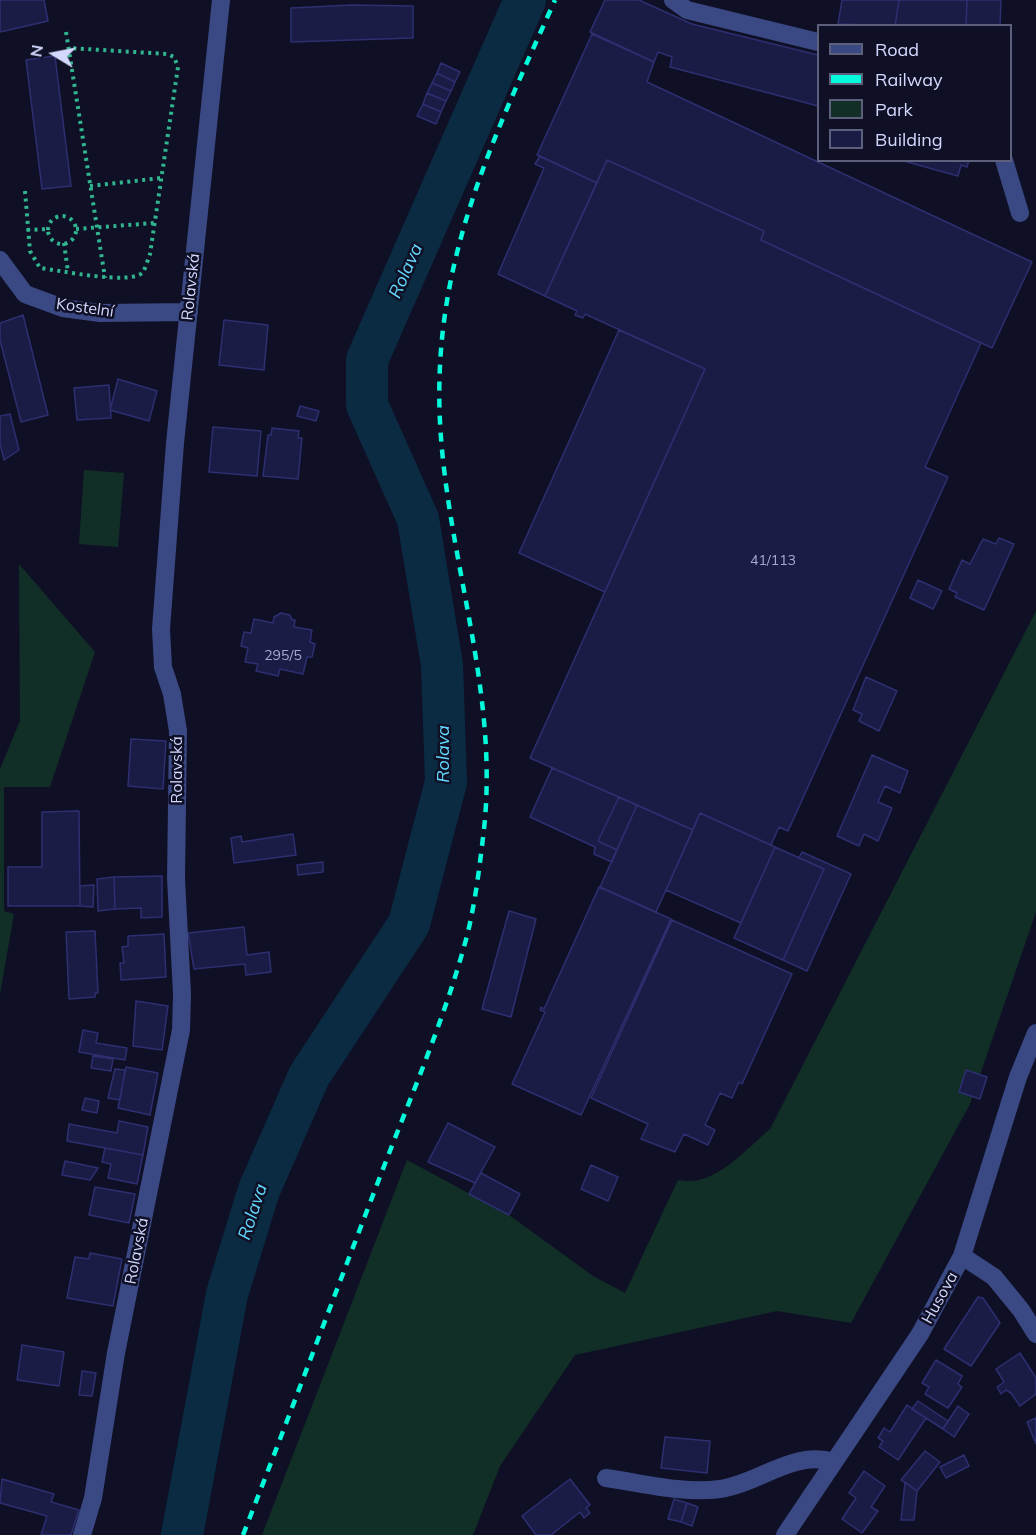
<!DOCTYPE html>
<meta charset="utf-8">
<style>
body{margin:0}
#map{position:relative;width:1036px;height:1535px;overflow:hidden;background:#0f1025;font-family:Mulish,sans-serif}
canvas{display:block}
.legend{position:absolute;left:817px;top:24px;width:195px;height:138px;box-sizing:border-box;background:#0f1025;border:2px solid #5d607c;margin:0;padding:8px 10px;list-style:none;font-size:18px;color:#d3d8fe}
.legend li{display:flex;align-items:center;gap:12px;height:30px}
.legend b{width:30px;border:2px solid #5d607c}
.north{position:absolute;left:24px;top:24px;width:60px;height:60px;-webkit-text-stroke:4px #0f1025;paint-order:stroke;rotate:280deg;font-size:16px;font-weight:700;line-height:24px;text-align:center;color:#d3d8fe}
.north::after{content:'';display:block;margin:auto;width:21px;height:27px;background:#d3d8fe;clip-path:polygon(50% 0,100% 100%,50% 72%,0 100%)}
</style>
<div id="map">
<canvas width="1036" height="1535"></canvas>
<ul class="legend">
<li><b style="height:8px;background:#3a4883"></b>Road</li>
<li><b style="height:8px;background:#03fbdc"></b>Railway</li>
<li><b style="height:16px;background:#122f27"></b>Park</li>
<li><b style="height:16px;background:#1b1c45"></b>Building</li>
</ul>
<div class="north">N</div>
</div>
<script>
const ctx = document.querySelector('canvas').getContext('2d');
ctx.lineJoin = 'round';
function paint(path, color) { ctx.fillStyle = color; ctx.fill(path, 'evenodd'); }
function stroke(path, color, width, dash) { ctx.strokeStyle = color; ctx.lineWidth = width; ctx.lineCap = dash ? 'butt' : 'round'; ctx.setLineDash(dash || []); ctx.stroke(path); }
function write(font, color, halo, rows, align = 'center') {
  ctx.font = font + ' Mulish,sans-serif'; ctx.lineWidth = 5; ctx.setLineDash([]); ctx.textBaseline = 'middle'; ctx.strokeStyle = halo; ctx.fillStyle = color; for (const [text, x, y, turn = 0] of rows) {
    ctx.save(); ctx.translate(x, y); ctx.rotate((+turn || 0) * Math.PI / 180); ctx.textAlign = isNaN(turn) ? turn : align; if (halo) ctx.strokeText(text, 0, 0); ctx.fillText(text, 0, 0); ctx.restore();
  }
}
paint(new Path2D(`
 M84,470L124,473L118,547L79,544Z
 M19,564L95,652L50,787H4V911L14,914L0,994V769L20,721Z
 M1036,611V912L970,1104L851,1323L777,1311L575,1355L500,1466L473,1535H262L407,1160L509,1215L593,1276L625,1293L678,1180C714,1188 745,1150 770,1129Z`), '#122f27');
stroke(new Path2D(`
 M182,1535L227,1294L259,1190L309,1076L409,924L446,782L442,665L418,519L367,405V360L525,0`), '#0a2b42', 42);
const building = new Path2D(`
 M0,0H44L48,21L0,32Z
 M605,0H639L692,24L818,55V106L670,67L672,57L658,52L654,62L590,32Z
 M842,0H899L895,26L838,24Z
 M899,0H967L966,26H895Z
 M967,0H1001L1000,26H966Z
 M352,5L413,6V38L291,42V8Z
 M592,34L654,62L647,82L1032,262L992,348L761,240L764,231L607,160L597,183L537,155Z
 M55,56L71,186L42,189L26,60Z
 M441,63L460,72L455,82L437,73Z
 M437,73L455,82L451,91L432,83Z
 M432,83L451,91L446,101L427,93Z
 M427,93L446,101L441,112L423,104Z
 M423,104L441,112L436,124L417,116Z
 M540,156L597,183L545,296L498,274L544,168L535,164Z
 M607,160L764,231L761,240L981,343L925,467L948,477L788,831L779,827L771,845L700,813L693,830L530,758L705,369L585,314L583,318L575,315L577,311L545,296Z
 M900,160H969L967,167L961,165L958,176Z
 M23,315L48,415L21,422L0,340V323Z
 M224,320L268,325L264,370L219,365Z
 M619,330L705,369L605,592L519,553Z
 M118,379L157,391L149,421L110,410Z
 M109,385L111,418L77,420L74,388Z
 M300,406L319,411L316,421L297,416Z
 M10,414L19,450L4,460L0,444V416Z
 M213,427L261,431L257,476L209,472Z
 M272,428L299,431L298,438H302L298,479L263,476L268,435H271Z
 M999,538L1014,544L984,610L955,597L957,593L949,589L962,560L970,564L983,539L996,544Z
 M918,580L942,591L933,609L910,598Z
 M281,613L290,615L292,620H295L294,627L312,630L310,642L315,644L312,657H307L303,674L280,669L278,676L256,671L258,664L245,662L248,648L241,646L244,632L251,633L254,619L273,623L274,617Z
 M866,677L897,691L879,731L859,721L862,714L853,710Z
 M131,739L166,741L163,789L128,786Z
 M872,755L908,771L900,793L885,786L878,802L892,808L878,841L864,834L859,846L837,836Z
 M552,768L619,797L598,841L617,850L612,862L594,854L595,847L530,817Z
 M619,797L637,805L617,850L598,841Z
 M637,805L693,830L656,912L600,887Z
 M79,811L80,906H8V867H42V812Z
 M700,813L775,847L741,923L666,890Z
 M293,834L296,855L234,863L231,838L241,836L242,842Z
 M775,847L824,869L783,960L734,938Z
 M802,852L851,874L807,971L783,960L824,869L799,858Z
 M323,862V872L298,875L297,865Z
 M162,876V917L141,918V908L115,909L114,877Z
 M114,877L115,909L98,911L97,879Z
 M94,885L93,907L80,906V886Z
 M599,887L671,919L581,1115L512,1084L545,1012L540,1010L541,1007L544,1009Z
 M509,911L536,919L511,1017L482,1009Z
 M672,920L792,974L742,1084L739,1082L732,1098L720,1093L705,1125L715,1130L708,1145L684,1134L675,1152L641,1139L648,1124L591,1098Z
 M244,927L247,955L269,952L271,972L246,975L245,964L194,969L188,933Z
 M95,931L98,993H95V997L69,999L66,932Z
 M164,934L166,977L121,980L120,963H124L122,947L128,946V936Z
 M136,1001L168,1006L162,1050L133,1046Z
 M83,1030L98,1033L96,1043L127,1048L125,1060L79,1052Z
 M93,1056L113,1059L111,1071L91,1068Z
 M126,1067L158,1073L150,1115L118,1108Z
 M115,1069L125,1070L120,1100L108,1098Z
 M966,1070L987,1077L980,1099L959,1092Z
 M85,1098L99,1101L97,1113L82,1110Z
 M119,1121L148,1127L143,1155L67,1141L69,1124L117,1133Z
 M448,1123L495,1147L475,1183L428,1162Z
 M105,1148L143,1155L137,1184L108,1178L111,1164L102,1162Z
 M65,1161L98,1168L90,1180L62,1175Z
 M591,1165L618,1177L608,1201L581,1189Z
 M481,1173L520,1194L509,1215L469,1194Z
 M95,1187L135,1194L129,1223L89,1215Z
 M90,1253L122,1259L113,1306L67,1298L75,1257L89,1259Z
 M978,1297L983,1298L1000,1323L971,1366L944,1349Z
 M22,1345L64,1352L59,1386L17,1380Z
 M1020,1353L1036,1378V1394L1020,1406L1011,1393L1006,1390L1001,1394L997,1387L1004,1382L996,1369Z
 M936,1360L962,1376L958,1384L962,1387L948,1408L925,1394L929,1387L922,1383Z
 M82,1371L96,1373L92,1396L79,1395Z
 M918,1401L948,1421L943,1429L912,1409Z
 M907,1405L926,1418L898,1460L879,1447L883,1441L878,1438L884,1428L890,1432Z
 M958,1406L969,1414L954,1437L943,1429Z
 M1036,1418V1444L1027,1422Z
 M665,1437L710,1441L707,1473L661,1468Z
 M925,1451L940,1462L917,1491L901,1480Z
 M964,1455L969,1466L946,1478L940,1467Z
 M864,1471L885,1486L871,1507L878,1511L862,1533L842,1519L856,1498L849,1493Z
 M2,1479L54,1494L51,1502L79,1510L71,1535H41L47,1516L0,1503Z
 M570,1479L590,1505L586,1508L590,1513L584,1518L580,1512L551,1535H536L522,1516Z
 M905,1482L917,1491L914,1520H901Z
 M674,1499L687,1503L681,1522L668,1519Z
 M687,1503L698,1507L692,1526L681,1522Z`);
paint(building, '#1b1c45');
stroke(building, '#2d2f71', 1.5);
stroke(new Path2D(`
 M66,32L105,278
 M90,186L161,178
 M25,191L30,251L40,268C58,270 132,286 143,272C146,267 148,259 150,254L178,67L174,57L167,54L69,48
 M48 230a14 14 0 1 1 28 0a14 14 0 1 1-28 0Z
 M76,229L154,223
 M27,230L49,229
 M64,243L68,272`), '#30b590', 4, [3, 4.5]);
stroke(new Path2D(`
 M673,0L687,10L818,42
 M1004,160L1020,213
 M0,260L25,294L63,308L100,313L189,312
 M962,1256L994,1277L1021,1310L1036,1334
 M606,1478C642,1483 683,1494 720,1489C758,1484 794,1449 834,1462
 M82,1535L93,1498L116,1353L181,1030L182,994L176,878L178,731L172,694L163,667L161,629L175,443L221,0
 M785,1535L920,1334L962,1256L1018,1077L1036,1033`), '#3a4883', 18);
stroke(new Path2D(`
 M243,1535C289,1417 333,1299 378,1182C409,1100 446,1017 468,932C476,898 480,863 484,829C499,690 447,559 440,422C432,263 492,141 555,0`), '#03fbdc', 4.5, [9, 8]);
write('14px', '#a5a9d0', null, [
 ["41/113",773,561],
 ["295/5",283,656]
]);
write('16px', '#d3d8fe', '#0f1025', [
 ["Rolavská",191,287,-84],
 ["Kostelní",85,308,8],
 ["Rolavská",177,770,-90],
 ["Rolavská",137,1251,-79],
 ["Husova",940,1298,-61]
]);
write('italic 18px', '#62d8fd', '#0f1025', [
 ["Rolava",406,271,-66],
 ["Rolava",444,754,-90],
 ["Rolava",253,1212,-72]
]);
</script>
